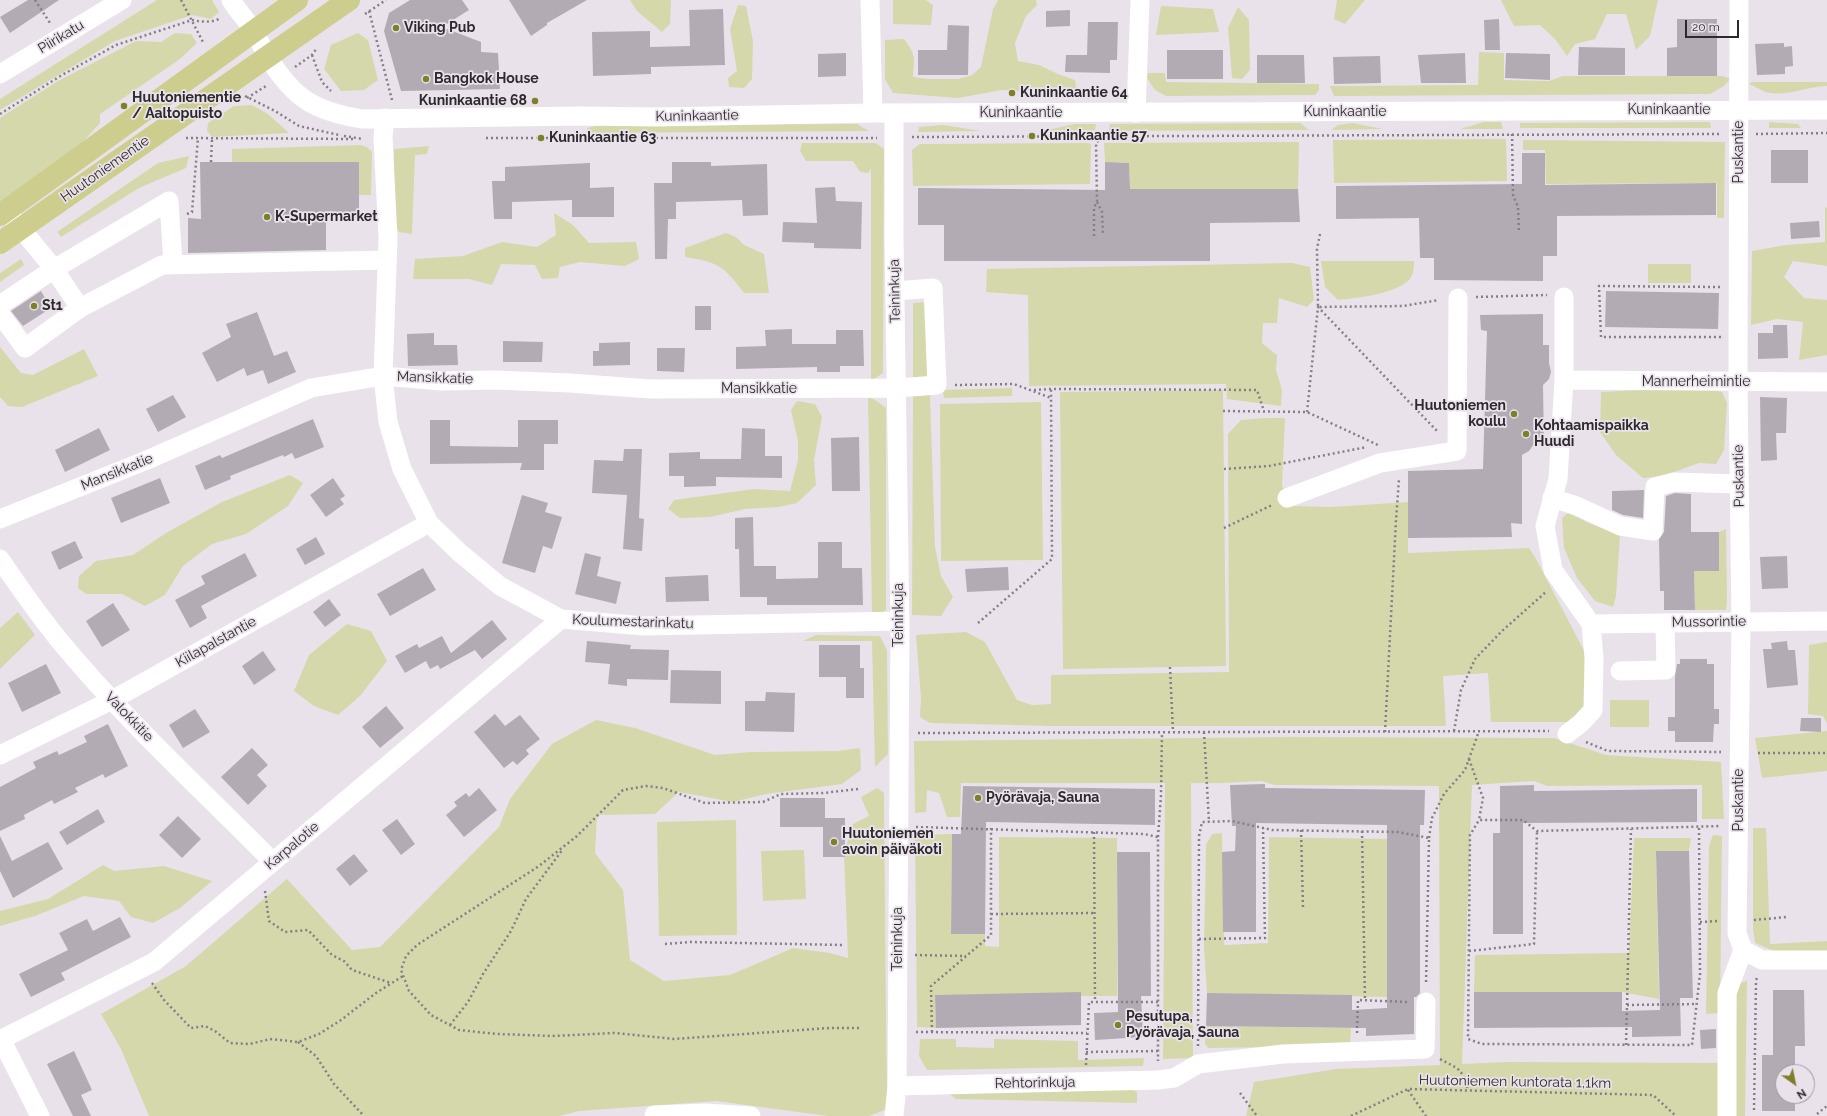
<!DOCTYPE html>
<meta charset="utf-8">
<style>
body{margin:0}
#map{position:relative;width:1827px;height:1116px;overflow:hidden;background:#eae2eb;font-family:Raleway,sans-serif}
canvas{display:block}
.north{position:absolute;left:1775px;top:1064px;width:40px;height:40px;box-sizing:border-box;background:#eae2eb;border:1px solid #9e989f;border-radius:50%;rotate:147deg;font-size:11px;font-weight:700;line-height:16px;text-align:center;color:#2d2a2d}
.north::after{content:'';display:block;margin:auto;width:14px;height:18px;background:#7e8029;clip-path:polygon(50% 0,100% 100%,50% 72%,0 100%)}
.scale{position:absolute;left:1685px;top:20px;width:54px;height:18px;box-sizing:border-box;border:2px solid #2d2a2d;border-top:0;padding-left:5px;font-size:12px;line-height:14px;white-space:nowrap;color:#2d2a2d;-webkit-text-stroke:3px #eae2eb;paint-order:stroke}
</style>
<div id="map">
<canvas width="1827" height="1116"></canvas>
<div class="north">N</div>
<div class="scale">20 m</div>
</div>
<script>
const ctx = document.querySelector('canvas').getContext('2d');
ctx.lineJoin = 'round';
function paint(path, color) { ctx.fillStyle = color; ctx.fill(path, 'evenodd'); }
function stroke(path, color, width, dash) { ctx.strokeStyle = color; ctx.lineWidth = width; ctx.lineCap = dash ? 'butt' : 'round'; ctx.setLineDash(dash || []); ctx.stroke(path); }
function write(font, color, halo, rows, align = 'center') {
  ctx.font = font + ' Raleway,sans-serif'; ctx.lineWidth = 3.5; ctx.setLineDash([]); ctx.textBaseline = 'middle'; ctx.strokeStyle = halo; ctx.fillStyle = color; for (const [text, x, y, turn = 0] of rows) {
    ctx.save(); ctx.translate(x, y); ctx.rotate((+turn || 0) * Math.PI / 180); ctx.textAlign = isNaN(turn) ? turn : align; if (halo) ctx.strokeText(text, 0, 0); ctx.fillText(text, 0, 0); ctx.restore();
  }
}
paint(new Path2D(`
 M157,0H212L219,12L211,19L192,15L115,41L0,110V99Z
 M630,0H671L670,24L662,32L637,11Z
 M893,0H926L933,5L931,25L893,24Z
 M998,0H1036L1037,5L1026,16L1015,43L1018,61L1039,65L1058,74L1075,80L1077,90L1070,94L1002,90L958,98L893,93L885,79V40L904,39C917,56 914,58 913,77L928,79H958L972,75L981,67L993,9Z
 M1337,0H1365L1345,24L1334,19Z
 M1501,0H1658L1650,36L1636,50L1626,14H1607L1595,39L1575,44L1567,56L1555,39L1540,25L1514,26Z
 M738,5L746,6L753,41L752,79L744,88L729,87L728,78L737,71L730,29Z
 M1161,6L1213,9L1219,32L1156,35Z
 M1238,7L1249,20L1250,70L1242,79L1232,78L1228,28Z
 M175,33L191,34L197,43L180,59L100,114V123L71,155L0,206V118L58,81L136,41L161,42Z
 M358,33L368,40L378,80L364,90L341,91L324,69L331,45Z
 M1479,52L1504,53V80L1549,81L1563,76H1723L1730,79L1724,86L1710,94L1334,96L1330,86L1478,85Z
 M1148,73H1165L1166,82L1319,84V90L1315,95L1166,96L1155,90L1147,78Z
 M1752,82H1827V86C1808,86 1789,96 1770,93C1763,92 1755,86 1749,84Z
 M252,105L268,114L289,133L212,137L207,131L208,123L234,106Z
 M1484,122H1501L1503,129H1460Z
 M1710,122L1711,128H1520V123Z
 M1769,122L1798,124L1801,128H1769Z
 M1300,123L1309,130L1109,131L1110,124Z
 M1352,123L1383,129L1331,130L1338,125Z
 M857,124L869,131L587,133V128L600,125Z
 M1074,124H1096L1095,130L1044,131Z
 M943,125L981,131L918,132L919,127Z
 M1506,139L1507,181L1334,183L1333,140Z
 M1523,140L1725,142L1724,218H1717V183L1546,184L1545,150H1523Z
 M1299,142L1298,189H1130L1129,163L1105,162L1104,143Z
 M802,143H876L884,149L883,373L871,381V169L868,173L860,172L853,161H806L800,151Z
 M1088,143L1091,144L1090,184L913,186L912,150L920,144Z
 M360,145L367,147L372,152L371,195H359V162H232V149Z
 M429,146L427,154L415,155L412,234L399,232L393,218L394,149Z
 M189,156L186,168L139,188L61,237L57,232L158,163Z
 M1825,207L1827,208V266L1793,261L1784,277L1804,298L1827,300V355L1799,360L1803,322L1777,319L1751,325L1752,251L1786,245L1825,242Z
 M554,213L573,225L589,243L636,242L639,259L625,266L580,262L560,267L558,278L542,279L535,265L501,264L492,285L469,279H413L415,259L463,256L502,242L537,247L556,235Z
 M726,233L736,237L744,245L764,254L769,293H744C724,266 718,262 685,257V248Z
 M21,259L24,265L0,282V273Z
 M1321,261H1414C1414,268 1414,275 1408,281C1393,294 1358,298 1338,300L1325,287Z
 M1292,263L1310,267L1314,300L1307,307L1279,298L1277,323H1263L1262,343L1277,355L1276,370L1282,390L1281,406L1227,399L1226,384L1029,386L1028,295L986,292L987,269Z
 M1648,264H1691V283H1648Z
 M928,302V380L913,379V303Z
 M0,347L21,373L33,375L84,349L98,376L22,407L8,406L0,397Z
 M1703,387L1722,392L1727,403L1724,450L1716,464L1699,463L1663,476L1643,478L1616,455L1600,432L1601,392Z
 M1012,388V396L944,398L943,390Z
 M1223,390L1226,666L1063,669L1060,392Z
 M930,395L935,547L941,576L953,597L941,616L912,615L913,396Z
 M868,397L875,400L886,408V610L878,616H873L872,611Z
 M797,401L815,404L822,417L814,460L816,485L797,503L779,507L745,509L710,517L680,518L668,509L674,500L754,489L790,491L798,460V441L791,410Z
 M1041,402L1043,560L941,561L940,404Z
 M1266,418H1285L1282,485L1290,506L1332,507L1408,502V553L1529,548L1535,557L1588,658L1585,708L1568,722H1491L1488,673L1443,676L1446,726H1051L930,723L920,717L921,698L916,635L966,632L985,642L1017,700L1032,705L1051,704V675L1229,672L1228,434L1241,420Z
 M290,475L303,483L288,506L246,534L212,544L183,566L165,595L145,606L122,594H86L78,588L79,576L96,561L133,555L166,533L222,502Z
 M1568,513L1591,524L1620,535L1616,596L1613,607L1595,601L1577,578L1564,548L1562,518Z
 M1726,529L1727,601L1726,610H1695L1694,571H1719V532Z
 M18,612L35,635L0,669V628Z
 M347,624L371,631L387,661L360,696L338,715L314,706L294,691L309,655Z
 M816,635L880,636L887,650L888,754L875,767L872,641H803Z
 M1827,642V723L1823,716L1808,714L1809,645Z
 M1649,700V727H1610V700Z
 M596,720L635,728L715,755L751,752L838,751L860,748L861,770L842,784L766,794L733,802L679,792L655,814L597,815L595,853L623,890L630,960L664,981L730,975L793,948L830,953L848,958L844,853L853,824L869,816L861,797L877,788L884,793L886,1022L887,1089L890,1108L869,1116H828L716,1101L579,1111L559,1116H149L121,1049L101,1014L186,966L287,879L352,950L380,947L499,827L510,799L552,744Z
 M1827,731V771L1762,778L1755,738Z
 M1287,737L1554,738L1606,755L1721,762L1724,819H1702V785L1547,786L1534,781L1472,785L1462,1064L1506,1062L1722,1063L1721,1116H1246L1254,1082L1336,1069L1440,1065L1439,786L1275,785L1261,781L1222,783H1191L1193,1058L1163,1059L1165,783H961L960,817H947L939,793L927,790L926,812L915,813L914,741Z
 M736,820L737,935L659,936L657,822Z
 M1753,828H1766L1770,944L1827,941V953H1779L1755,943L1753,929Z
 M1222,833L1224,945L1268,943L1269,837L1387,839V997L1207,993L1204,947L1206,845L1212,834Z
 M952,834L951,934H985V946L999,947V837L1117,838V996H935L936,1028L917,1027L915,835Z
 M1713,835L1722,836L1720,1013L1706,1014L1709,846Z
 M1634,838H1691L1689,851L1656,852L1659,999L1622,992H1474L1475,955L1629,953Z
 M804,850L806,899L763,901L761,851Z
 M103,865L114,871L164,866L212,881L180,908L153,923L131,917L119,901L84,896L35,916L0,926V911L48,899Z
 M1747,981L1745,1116H1734L1737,984Z
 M1206,1026L1351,1028L1350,1046L1208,1048L1205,1044Z
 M920,1039H956V1047L994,1048V1039L1078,1041V1060L1144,1058L1143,1066L927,1070L919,1056Z
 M1125,1087L1137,1092V1103L956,1099L948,1093Z`), '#d5d8aa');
paint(new Path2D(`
 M28,0H59L10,33L0,17Z
 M410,0H462L469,10L442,27L481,42V52L498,53L500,89L401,91L384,31L389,13Z
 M509,0H587L547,23V25L531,36Z
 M723,9L725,65L651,67V74L593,76L592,32L650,31V47L690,46L689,10Z
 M1070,10V26L1046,27V11Z
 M1499,19L1500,50H1485L1484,20Z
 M1677,19H1717V76H1667V48L1677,47Z
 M1088,22H1118L1117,60H1110V73L1065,72L1066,55H1087Z
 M948,25L969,26L968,75H918V50H947Z
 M1784,43V47L1792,46L1793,66L1785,67V74L1757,75L1755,44Z
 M1579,47L1625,48V75H1578Z
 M1167,50H1223V79H1167Z
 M846,53V76L818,77V54Z
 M1465,53L1466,83H1421L1418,55Z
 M1506,53L1550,54V80L1505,78Z
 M1257,55H1304L1305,83H1257Z
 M1380,56L1381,83L1334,84L1333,57Z
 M1771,150H1808V183H1771Z
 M1522,153H1545V185L1716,183V215L1557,216V256H1543V281L1434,280V258H1420L1419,218L1336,219V186L1522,184Z
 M200,162H359V218H326V250L188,253V218L201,219Z
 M672,162H711V166L767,164L768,215L743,216L742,200L676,202V219H668L667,259H655L654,183H672Z
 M1105,162L1129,163L1130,189H1298L1300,222L1210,223V261H944V225H918V188L1105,190Z
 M590,163V188L614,187V217H572V200L512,202V219H494L492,181H505V167Z
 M835,187L836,201L862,202L861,249L814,248V243L782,242L783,222L817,223L815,188Z
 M1819,221L1820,237L1791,239L1790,223Z
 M41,291L51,308L23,326L11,311Z
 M1606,291L1719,293L1718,329L1605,327Z
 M695,306H711V330H695Z
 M257,312L274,356L287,351L296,372L268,384L263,370L247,376L244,368L217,382L202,353L231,337L226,324Z
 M1543,314V345H1549V363L1551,372L1549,379L1543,385L1544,443L1534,444L1529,451L1522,455V524L1511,523L1512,537L1408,538V471L1483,469L1487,331L1481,330L1480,315Z
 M1773,325H1787L1788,358L1758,359V333H1773Z
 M792,329V344H836V330H863L864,366H840V372H817V367L736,369V347L766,346L765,330Z
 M434,333V345H457L458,365L408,366L407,334Z
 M503,341L543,342L542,362H503Z
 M630,342V365L593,366V351H599V343Z
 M657,348H685L684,372L657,371Z
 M173,395L186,417L158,432L146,409Z
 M1760,397L1787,398L1786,433H1776L1777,460L1761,461Z
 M313,419L324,447L295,459L292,453L284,457L283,455L230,476L231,479L205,490L195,466L220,455L222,458Z
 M430,420H450V446L518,447V420H558V444H544V470H520L522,463L430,464Z
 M99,428L110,450L65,472L55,450Z
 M742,428L765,429V456H782V478L716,477V486L684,487V476H669V453L700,452V459H741Z
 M859,437L860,491H832L831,438Z
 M624,449H642L639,518L644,519L642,551L623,549L627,495L592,493L594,460L623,461Z
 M160,478L170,503L121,523L111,498Z
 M333,478L345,496L340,499L344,504L326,517L310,495Z
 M1644,490L1643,518L1623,515L1612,510V491Z
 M1675,493L1691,494V532H1719V571H1694L1695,610H1664V591H1660L1659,539L1664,532L1666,496Z
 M522,495L548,503L545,512L562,517L552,549L543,546L535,573L502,563Z
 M753,517L754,566H776V579L818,578V542H842V568H862L863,605H767V597H740L739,549H735V518Z
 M316,537L325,554L305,565L296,549Z
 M75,541L83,558L59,570L51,552Z
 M245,553L257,576L201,606L207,618L190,628L175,600L205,584L201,576Z
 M585,553L601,557L597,576L621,582L616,604L575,594Z
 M1787,556L1788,588L1762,589L1760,557Z
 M1008,567L1009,590L967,592L965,569Z
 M423,568L436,590L390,616L377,594Z
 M708,575L709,601L666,602L665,577Z
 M329,599L341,615L325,627L313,612Z
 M113,603L130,630L102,647L86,621Z
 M492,620L507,639L482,659L475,650L440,669L438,665L430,669L426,661L405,673L395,656L417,644L419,648L442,636L451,653Z
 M587,641L631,645L630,649L669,650L668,680L627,679V686L608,684L610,664L585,662Z
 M1787,641L1788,650H1795L1798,685L1767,688L1763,649H1772L1771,643Z
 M819,645H860V668H864V698H846V677H819Z
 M263,651L276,670L254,685L242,666Z
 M1680,659H1707V664H1714V709H1719V724H1714L1713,742H1675V731H1668V717H1675V676L1677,664H1680Z
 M46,664L61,693L22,712L8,683Z
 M671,670L721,671V704L670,703Z
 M766,692L795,693L794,732L745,731V701H765Z
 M386,706L404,728L380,748L362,727Z
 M195,709L210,732L183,748L169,725Z
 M495,714L505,726L520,715L540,739L526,750L529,754L517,765L513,761L504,768L474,732Z
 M1801,718H1821V732L1800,731Z
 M108,724L128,766L105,778L103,774L75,788L78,792L54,804L52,800L24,815L25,819L0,831V787L36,768L33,762L57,751L59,755L87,742L84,736Z
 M252,748L268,765L257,775L267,786L248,805L221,777Z
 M1265,784V788L1425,790L1424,825H1420V993L1416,997H1414V1034L1366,1036V1028L1206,1026L1207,993L1352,995V1010L1387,1008V825L1256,823V932H1223L1222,852L1235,851L1236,826H1232L1230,785Z
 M1534,785V791L1697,789V822L1523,823V934H1493V833H1500V786Z
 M963,786L1155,789V825L986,822L985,934H951L952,834H961Z
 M479,788L497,810L464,837L446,815L457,806L454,802L466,793L469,797Z
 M780,798H825V818H845V857H823V827H780Z
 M98,809L105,822L67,845L59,832Z
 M178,816L201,839L182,858L159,835Z
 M397,819L415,844L401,855L382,830Z
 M0,836L12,861L48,842L63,869L13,898L0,871Z
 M1656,851H1689L1693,998H1680L1681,1036L1632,1037V1027L1474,1028V992H1622V1011L1660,1010Z
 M1117,852H1150L1151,996H1141L1143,1037L1095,1040L1094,1013L1118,1012Z
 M354,854L368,871L350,886L336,869Z
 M120,917L131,937L61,973L65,980L31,997L19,974L68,950L59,933L87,919L93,931Z
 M1773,990H1804L1805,1046H1795V1072H1783V1096H1795V1111H1762V1055H1773Z
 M1081,992V1025L936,1028L935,995Z
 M1716,1029V1048L1701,1049L1700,1030Z
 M74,1051L92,1090L81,1095L91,1116H73L47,1064Z`), '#b3abb4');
stroke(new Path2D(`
 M35,0L50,23
 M181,0L204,44
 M369,11L392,100
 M365,14L386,0
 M312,55L322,82L331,91
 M295,67L312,55L317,48
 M245,96L275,111L299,126L339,135
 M247,98L266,86
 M0,114L62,75L116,45L192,20C202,22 212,23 221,18
 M1512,134L1513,195L1518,207L1519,232
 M1756,134L1827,133
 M344,136L363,139
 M912,137L1721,134
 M186,138L353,139
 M486,138H877
 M211,162L212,139
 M1097,202L1102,212L1103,235
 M187,214L192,212L198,138
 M1320,234L1317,249L1318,307L1403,306L1439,300
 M1094,236V208L1097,201L1096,143L1103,136
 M1720,287L1599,286L1601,337H1721
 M1476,297L1547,295
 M955,385L1014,384L1051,398
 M1034,390L1051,389L1257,390L1264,411
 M1223,411L1307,412L1378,445
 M1307,412L1318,307L1438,432
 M1224,469L1269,466L1367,447
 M1224,528L1272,505
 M978,623L1052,559L1051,389
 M1170,667L1173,732
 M1454,731L1461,690L1475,659L1502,631L1547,591
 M1204,732L1209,822
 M1385,732L1396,520L1399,479
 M918,733L1549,731
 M1586,742L1608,751L1721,752
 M1758,753H1827
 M1469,759L1483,798L1479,820
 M858,789L823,793L781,794L763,802L705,803L663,788L646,786L623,790L577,836L539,866L417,945L406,956L401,970L409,991L431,1015L459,1030L498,1034L552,1036L614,1033L674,1039L829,1028H860
 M916,827L1144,834L1158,837V1061
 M1699,828L1700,974L1692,1045L1482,1044L1468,1039L1470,835L1479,820H1523L1537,831L1721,826
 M1301,830L1303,908
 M1362,831L1365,1001
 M1094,832L1095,1002
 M1158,837L1161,795L1162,733
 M1429,838L1432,818L1444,794L1465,770L1479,731
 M265,891L269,921L285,932L308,930L332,955L344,961L352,970L391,983
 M991,914L1095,913
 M1754,920L1787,917
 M1700,922L1719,921
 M1199,939L1265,938L1263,828
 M665,944L690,942L843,945
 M1469,951L1534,944L1537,831
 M915,955L966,956
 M152,983L164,1000L191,1028L205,1026L215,1031L230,1043L250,1044L270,1039L298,1042L319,1034L341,1020L376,993L403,976
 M1627,1005L1631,829
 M450,1025L468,1002L483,974L511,931L526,899L563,849
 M916,1032L1087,1033
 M932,1032L931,986L991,935V828
 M1357,1033L1358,1000L1408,1002
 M298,1042L316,1056L334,1084L364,1116
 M1626,1045L1627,1005L1697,1004
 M1198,1046L1199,836L1202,822L1232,821L1272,830L1398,832L1429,838L1426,985
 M1086,1052L1158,1051
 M1440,1059C1460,1070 1461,1067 1468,1090
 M1086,1065L1089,1002H1158
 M1408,1090L1426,1116
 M1240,1093L1257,1116
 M1754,1110L1756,982L1757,976
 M1817,1114L1827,1106
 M1351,1116L1408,1089L1653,1095L1676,1116`), '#847f85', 2.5, [2, 3]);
stroke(new Path2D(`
 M231,0C238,12 248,21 255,33C259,41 263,49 268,57C294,99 314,111 362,119L581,116L658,117L873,113L1827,110
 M870,0L873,113
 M1739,0L1738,382L1741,622L1737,933L1743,950
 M0,74L122,0
 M1136,113L1140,0
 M385,118L383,137L388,239L383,376L388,422L402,469L429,523L460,553L500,586L561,619L644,626L900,621
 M6,210L54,269L80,308L162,265L386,260
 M1564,297V380L1558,479L1545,526L1553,570L1591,624L1594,658L1593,710L1581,723L1567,734
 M0,305L54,269L169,201L173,264
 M0,314L25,348L80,308
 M1564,380L1827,382
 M1287,498L1380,463L1457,451L1458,298
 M1552,498L1577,506L1620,526L1653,531L1655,487L1674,482L1739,484
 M0,519L147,460L311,388L383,376L441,381L494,380L570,383L650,389L897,388L937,385L933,288L895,291
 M0,559C19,587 38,614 59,640C124,719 201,789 273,862
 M1591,624L1827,621
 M1620,671L1666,670L1665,623
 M0,755L112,700L429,523
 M1743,950L1762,960H1827
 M1,1039L40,1116
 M0,1040L154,962L561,619
 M897,1086L1158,1080L1174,1078L1198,1064L1283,1054L1425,1049L1426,1002
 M654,1115L706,1113L751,1116
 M894,1116L897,1086L900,627L894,239V114
 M1727,1116V993L1743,950`), '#fff', 19);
stroke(new Path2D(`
 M0,215L297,0
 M0,243L349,0`), '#cdce8e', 22);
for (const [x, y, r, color] of [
 [396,28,4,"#7e8029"],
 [426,79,4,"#7e8029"],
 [1012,93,4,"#7e8029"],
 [535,101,4,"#7e8029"],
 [124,106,4,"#7e8029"],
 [1032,136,4,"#7e8029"],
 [541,138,4,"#7e8029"],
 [267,217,4,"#7e8029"],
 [34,306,4,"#7e8029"],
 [1514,414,4,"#7e8029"],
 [1526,434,4,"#7e8029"],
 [978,798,4,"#7e8029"],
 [834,842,4,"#7e8029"],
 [1118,1025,4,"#7e8029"]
]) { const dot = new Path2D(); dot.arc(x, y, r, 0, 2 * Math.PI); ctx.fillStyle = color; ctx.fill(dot); stroke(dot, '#eae2eb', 1.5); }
write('bold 14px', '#2d2a2d', '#eae2eb', [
 ["Viking Pub",404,28],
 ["Bangkok House",434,79],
 ["Kuninkaantie 64",1020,93],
 ["Huutoniementie",132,98],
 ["/ Aaltopuisto",132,114],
 ["Kuninkaantie 68",527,101,"right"],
 ["Kuninkaantie 57",1040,136],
 ["Kuninkaantie 63",549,138],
 ["K-Supermarket",275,217],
 ["St1",42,306],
 ["Huutoniemen",1506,406,"right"],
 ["koulu",1506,422,"right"],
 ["Kohtaamispaikka",1534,426],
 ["Huudi",1534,442],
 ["Pyörävaja, Sauna",986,798],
 ["Huutoniemen",842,834],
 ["avoin päiväkoti",842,850],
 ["Pesutupa,",1126,1017],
 ["Pyörävaja, Sauna",1126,1033]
], 'left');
write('14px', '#2d2a2d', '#eae2eb', [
 ["Piirikatu",61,37,-31],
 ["Kuninkaantie",1669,110],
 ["Kuninkaantie",1345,112],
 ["Kuninkaantie",1021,113],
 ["Kuninkaantie",697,116,-1],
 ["Puskantie",1739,152,-90],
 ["Huutoniementie",105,169,-35],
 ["Teininkuja",895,291,-91],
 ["Mansikkatie",435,378,2],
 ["Mannerheimintie",1696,382],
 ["Mansikkatie",759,389],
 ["Mansikkatie",117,472,-22],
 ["Puskantie",1739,476,-91],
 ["Teininkuja",899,615,-90],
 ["Koulumestarinkatu",633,622,2],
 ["Mussorintie",1709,622,-1],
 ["Kiilapalstantie",216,642,-29],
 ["Valokkitie",129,717,46],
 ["Puskantie",1739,800,-90],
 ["Karpalotie",292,846,-40],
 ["Teininkuja",898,939,-90],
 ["Huutoniemen kuntorata 1,1km",1515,1082,1],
 ["Rehtorinkuja",1035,1083,-1]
]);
</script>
